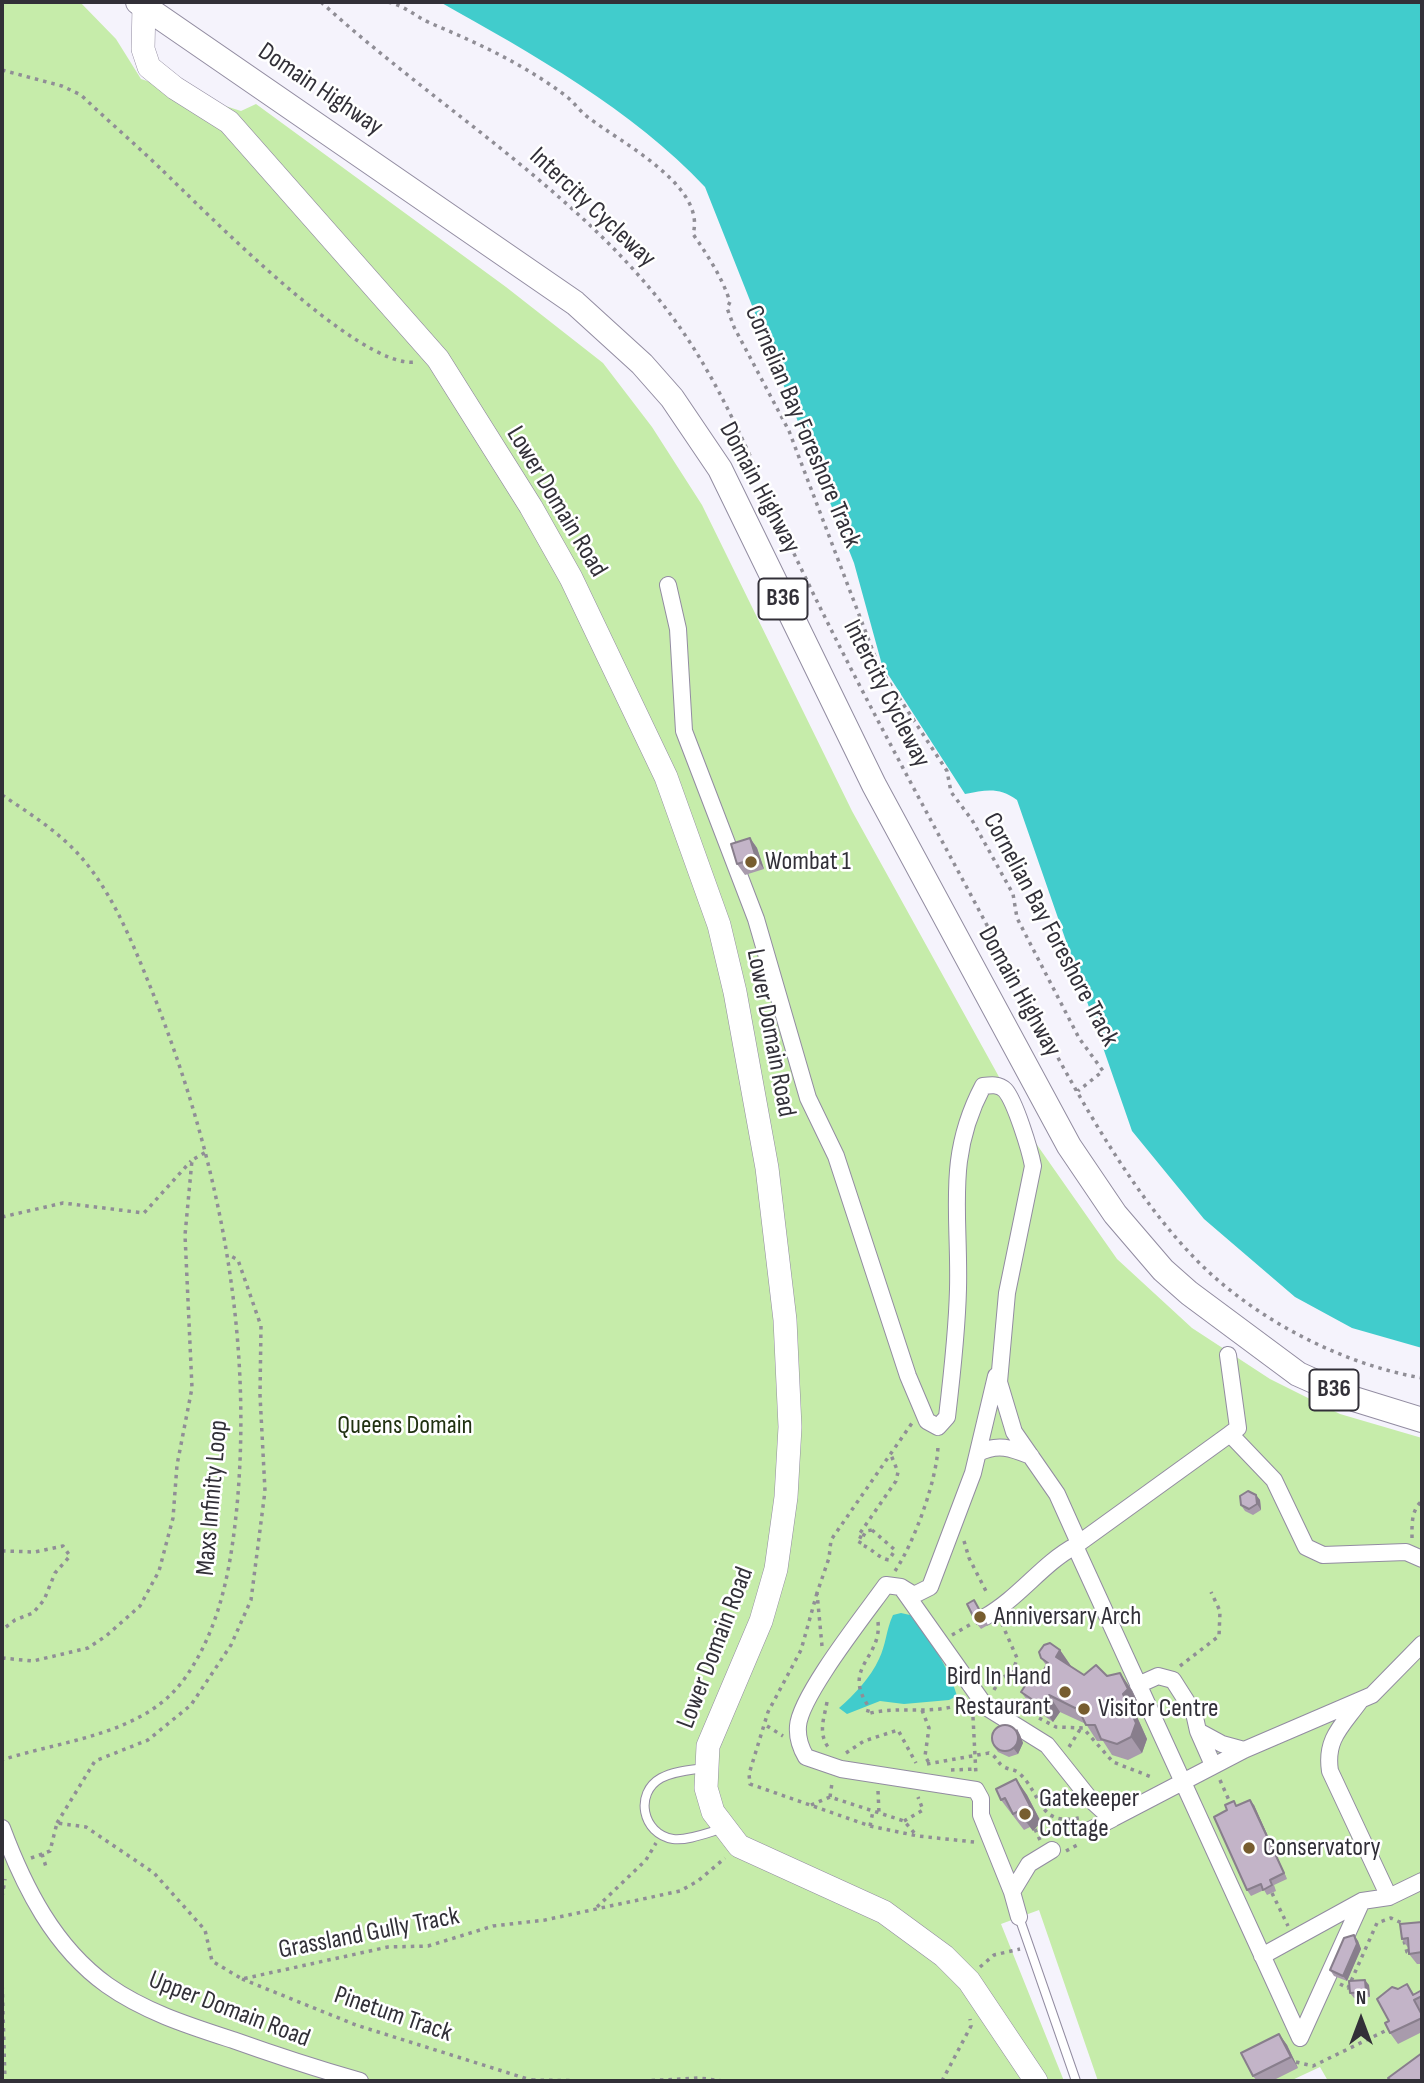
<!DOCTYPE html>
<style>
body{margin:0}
#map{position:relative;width:1424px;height:2083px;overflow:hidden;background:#f5f3fc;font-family:"Sofia Sans Condensed",sans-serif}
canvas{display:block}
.frame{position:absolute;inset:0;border:4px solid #323038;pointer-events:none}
.north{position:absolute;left:1326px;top:1985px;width:70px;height:70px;-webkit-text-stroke:5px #fff;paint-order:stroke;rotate:0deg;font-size:19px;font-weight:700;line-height:28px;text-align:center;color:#323038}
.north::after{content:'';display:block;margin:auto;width:24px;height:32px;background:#323038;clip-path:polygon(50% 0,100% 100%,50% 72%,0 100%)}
</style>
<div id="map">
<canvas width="1424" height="2083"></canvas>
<div class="frame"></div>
<div class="north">N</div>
</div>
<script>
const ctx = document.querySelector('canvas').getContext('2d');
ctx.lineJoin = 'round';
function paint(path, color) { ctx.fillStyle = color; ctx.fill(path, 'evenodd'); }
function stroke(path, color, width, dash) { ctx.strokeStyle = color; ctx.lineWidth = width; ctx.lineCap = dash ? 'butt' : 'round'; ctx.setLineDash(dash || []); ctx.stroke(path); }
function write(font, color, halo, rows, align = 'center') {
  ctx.font = font + ' "Sofia Sans Condensed",sans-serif'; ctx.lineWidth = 5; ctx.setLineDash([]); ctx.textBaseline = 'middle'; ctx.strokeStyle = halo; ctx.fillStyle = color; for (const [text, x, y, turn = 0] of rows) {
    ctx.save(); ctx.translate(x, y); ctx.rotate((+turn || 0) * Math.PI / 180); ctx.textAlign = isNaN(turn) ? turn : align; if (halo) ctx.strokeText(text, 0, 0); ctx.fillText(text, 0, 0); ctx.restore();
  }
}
paint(new Path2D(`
 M2,2H80L116,39L141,79L241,111L256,104L506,287L603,363L652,427L702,505L852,811L1035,1142L1117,1259L1192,1328L1270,1379L1340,1414L1422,1438V2081H1328L1320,2067L1290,2081H1098L1039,1910L1001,1924L1064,2081H2Z`), '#c6ecaa');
paint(new Path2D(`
 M440,2H1422V1348L1352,1328L1295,1297L1204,1219L1132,1131L1017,800C999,787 986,790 965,794L882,665L854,563L705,187C633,110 531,53 440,2Z
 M901,1613L910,1615C929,1639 949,1666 957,1696L949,1700L904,1704L880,1701L847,1714L839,1708C854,1695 871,1677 879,1659C886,1645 886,1630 893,1615Z`), '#41cccc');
const lane = new Path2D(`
 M704,1768C690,1770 674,1771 661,1778C634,1793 642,1834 673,1839C687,1841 707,1833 721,1829
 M1019,1917L1076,2081`);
const street = new Path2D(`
 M668,585L678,629L684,731L756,919L808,1098L836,1156L908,1376L927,1421L938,1427L947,1417C952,1375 957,1332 958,1289C960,1212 945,1158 983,1086C991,1085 999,1084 1005,1090C1015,1101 1030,1150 1033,1166L1007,1293L999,1382L1014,1432L1057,1494L1079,1543
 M1228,1355L1238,1428L1230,1434
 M978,1453C998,1443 1011,1448 1031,1456
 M901,1587L914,1595L930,1587L973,1473L996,1376
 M985,1617C1020,1597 1042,1564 1075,1546
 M1138,1685L1158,1676L1173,1680L1194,1713L1198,1731
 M1360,1701C1342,1726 1325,1739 1330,1771L1389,1897
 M1213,1765L1198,1731L1222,1744L1244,1750
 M1104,1823L1244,1750L1372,1695L1422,1644
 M2,1828C24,1887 54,1947 107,1985C145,2012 190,2026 233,2040C275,2055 318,2069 360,2081
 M1012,1892L981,1815V1799L976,1790L841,1769L806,1757C800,1747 797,1738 798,1726C800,1696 866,1613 886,1585L901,1587L986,1707L1047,1745L1090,1799L1112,1819L1090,1830
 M1019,1917L1012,1892L1029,1864L1052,1850
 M1262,1956L1362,1901L1389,1897L1422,1881
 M1300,2038L1075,1546L1230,1434L1274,1480L1306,1547L1323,1555L1406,1552L1422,1559
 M1300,2038L1362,1901`);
const secondary = new Path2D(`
 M144,6L143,49L149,67L175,88L229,122L438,359L531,507L571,578L666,777L719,925L735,992L767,1168L785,1320L790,1427L786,1497L776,1569L761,1621L708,1746L706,1788L713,1812L739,1846L884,1912L944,1956L969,1981L1036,2081`);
const primary = new Path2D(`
 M138,2L575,303L642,364L672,398L720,469L874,785L1069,1146L1115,1214L1163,1270L1189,1293L1298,1374L1354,1399L1422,1420`);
stroke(lane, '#928ca1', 10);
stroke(street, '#928ca1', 18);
stroke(secondary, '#928ca1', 24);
stroke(primary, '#928ca1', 26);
stroke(new Path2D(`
 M321,2C439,110 593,200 683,332C731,402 761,484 797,560C860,692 931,819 999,948C1055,1051 1125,1196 1212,1275C1269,1326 1347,1365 1422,1378
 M388,2C405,6 415,16 430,23C478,43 525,65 566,96C574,102 580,112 589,118C620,142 707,186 693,234C708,256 722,277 730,302L727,308L734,327L789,431L879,667L947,771L951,792L972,820L1013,894L1017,918L1079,1038L1103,1071L1078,1091
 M2,70L62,86L81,95C107,120 134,143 160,168C203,209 358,369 415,362
 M2,795C29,813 59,832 80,856C114,894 135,949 154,996C218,1159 253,1330 237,1506C231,1566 221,1627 185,1678C145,1735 63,1740 2,1760
 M2,1217L63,1203L144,1213L191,1161
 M872,1530L895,1550L889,1560C877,1558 872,1547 859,1544L866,1531Z
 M862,1538L858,1536L896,1481L898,1472L891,1455
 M1412,1538C1412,1525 1411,1510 1422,1501
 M964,1541L969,1558L988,1595
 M2,1551L35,1552L63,1546L70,1556L55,1573L44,1600L33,1613L15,1620L2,1630
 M895,1571C914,1543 938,1478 938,1444
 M817,1593L801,1650L768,1712L749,1774L750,1784L870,1826L918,1836L974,1842
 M878,1622C882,1659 841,1667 869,1707L867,1714C898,1705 933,1716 964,1703
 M952,1635L973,1623
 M822,1646L817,1593L829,1558L831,1540L912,1423
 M2,1658L33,1661L88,1648L106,1636L140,1606L159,1571L173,1518L177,1465L192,1388L185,1235L192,1160L206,1152
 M1180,1666L1219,1636L1220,1611L1211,1592
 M994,1690L1000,1679L1013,1672L1017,1658L1002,1624
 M827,1702C824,1719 818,1732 828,1747
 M922,1710L929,1728L925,1756L929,1763
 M973,1717L976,1775
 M1039,1718L1056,1727L1083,1728L1113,1762L1154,1778
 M767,1726L783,1736
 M1069,1747L1081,1728
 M846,1753L864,1741L898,1730L916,1763
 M927,1764L989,1753C997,1756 997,1763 1004,1767C1010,1770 1014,1769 1019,1773C1043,1795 1037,1826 1079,1818
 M951,1770L976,1769
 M1220,1780L1231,1805
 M878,1791L879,1813
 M830,1797L832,1783
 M811,1805L830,1797L904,1821L917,1836
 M904,1821L923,1810L918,1797
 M57,1823L95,1761L148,1740L191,1705L231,1645L251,1600L265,1491L260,1395L261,1326L238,1260L229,1255
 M870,1826L873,1811
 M1035,1829L1040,1840
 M1066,1851L1081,1843
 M42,1854L47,1870
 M31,1858L50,1851L57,1823L86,1827L154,1873L205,1930L212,1961L242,1979L388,1947L428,1946L493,1926L545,1920L680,1891L698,1881L725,1858
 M1272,1893L1288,1926
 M2,1897L5,1879
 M597,1907L646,1860L656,1843
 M1404,1941L1407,1952L1412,1955
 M980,1967L994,1955L1020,1949
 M2,1977L5,2081
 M242,1979L356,2025L534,2081
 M1340,1984L1348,1988L1377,1923L1391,1918L1406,1925
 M1296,2062L1313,2066L1385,2031
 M532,2080L600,2081
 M643,2081L699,2078L723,2081
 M942,2081L971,2026L970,2019`), '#908e96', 3.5, [3.5, 5]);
stroke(lane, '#fff', 8);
stroke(street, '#fff', 16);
stroke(secondary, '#fff', 23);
stroke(primary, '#fff', 24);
paint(new Path2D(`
 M750,838L757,848L764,869L745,875L737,864Z
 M1256,1495L1260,1500L1261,1510L1253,1515L1245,1511L1241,1505Z
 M974,1600L988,1625L981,1629L977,1624Z
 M1060,1650L1071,1666L1084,1675L1107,1676L1120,1673L1131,1689L1139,1705L1134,1710L1147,1739L1142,1753L1128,1760L1112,1755L1103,1741H1097L1086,1724L1060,1712L1053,1722L1033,1708L1021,1692L1040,1676L1046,1665L1041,1658Z
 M1017,1729L1020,1735L1023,1743L1018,1754L1009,1757L998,1752L994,1746Z
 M1016,1779L1027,1795L1041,1822L1033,1831L1030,1827L1024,1830L1001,1800Z
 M1234,1801L1237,1806L1254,1805L1287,1879L1274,1885L1276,1891L1267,1895L1264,1890L1251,1896L1247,1890L1227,1810Z
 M1422,1922V1964H1417L1409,1954V1949L1402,1939Z
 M1354,1935L1358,1941L1361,1949L1347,1981L1334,1976L1330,1970Z
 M1407,1984L1414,1994L1422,1990V2032L1398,2044L1390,2033L1389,2021L1398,1989Z
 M1369,1985L1370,1997L1354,1998L1350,1993Z
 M1279,2034L1287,2045L1298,2068L1272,2081H1257L1253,2076Z`), '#a89bac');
paint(new Path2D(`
 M750,838L757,848L764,869L756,858Z
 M1256,1495L1260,1500L1261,1510L1257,1504Z
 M1060,1650L1071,1666L1067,1673L1056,1657Z
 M1120,1673L1131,1689L1139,1705L1134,1710L1147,1739L1142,1753L1131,1737L1123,1694Z
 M1049,1695L1060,1712L1053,1722L1042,1706Z
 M1017,1729L1020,1735L1023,1743L1018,1754L1014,1749Z
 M1016,1779L1027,1795L1041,1822L1033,1831L1021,1815Z
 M1250,1800L1254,1805L1287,1879L1284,1873Z
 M1354,1935L1358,1941L1361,1949L1347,1981L1343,1976Z
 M1365,1980L1369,1985L1370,1997L1366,1992Z
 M1279,2034L1287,2045L1298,2068L1291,2057Z`), '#887e8c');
const building = new Path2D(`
 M750,838L756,858L737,864L731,844Z
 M1248,1491L1256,1495L1257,1504L1249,1509L1241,1505L1240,1496Z
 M974,1600L985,1620L977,1624L967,1604Z
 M1050,1643L1060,1650L1056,1657L1084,1675L1096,1665L1107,1676L1120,1673L1128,1689L1123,1694L1136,1723L1131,1737L1117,1744L1101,1739L1095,1725H1086L1079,1710L1049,1695L1042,1706L1021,1692L1034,1672L1040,1676L1048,1663L1041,1658L1039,1652L1044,1645Z
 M992 1738a13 13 0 1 1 26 0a13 13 0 1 1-26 0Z
 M1016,1779L1030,1806L1021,1815L1019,1811L1013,1814L1005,1798L1001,1800L996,1789Z
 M1250,1800L1284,1873L1270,1880L1272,1885L1263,1890L1261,1884L1247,1890L1214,1817L1227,1810L1225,1805L1234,1801L1236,1806Z
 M1422,1922V1952L1409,1954L1408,1938L1402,1939L1400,1924Z
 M1354,1935L1357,1944L1343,1976L1330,1970L1344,1938Z
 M1365,1980L1366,1992L1350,1993L1349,1981Z
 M1407,1984L1413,1995L1422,1990V1996L1414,2000L1422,2015V2018L1390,2033L1385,2023L1389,2021L1377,1999L1392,1987L1398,1989Z
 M1279,2034L1291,2057L1253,2076L1241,2053Z
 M1422,2053V2081H1391L1388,2078Z`);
paint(building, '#c3b4c8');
stroke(building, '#887e8c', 2);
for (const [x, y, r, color] of [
 [751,862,7,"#775d2f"],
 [980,1617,7,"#775d2f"],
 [1065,1692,7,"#775d2f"],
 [1084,1709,7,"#775d2f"],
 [1025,1814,7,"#775d2f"],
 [1249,1848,7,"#775d2f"]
]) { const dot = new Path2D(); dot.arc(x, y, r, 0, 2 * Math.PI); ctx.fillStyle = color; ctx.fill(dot); stroke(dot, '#fff', 2.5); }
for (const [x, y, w] of [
 [783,599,49],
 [1334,1390,49]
]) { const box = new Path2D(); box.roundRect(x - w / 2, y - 20.5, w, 41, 5); ctx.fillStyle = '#fff'; ctx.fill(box); stroke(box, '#323038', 2); }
write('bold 24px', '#323038', null, [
 ["B36",783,599],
 ["B36",1334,1390]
]);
write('26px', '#323038', '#fff', [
 ["Domain Highway",320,90,34],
 ["Intercity Cycleway",592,208,43],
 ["Cornelian Bay Foreshore Track",802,427,67],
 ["Domain Highway",759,488,62],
 ["Lower Domain Road",556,502,59],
 ["Intercity Cycleway",886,694,63],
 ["Cornelian Bay Foreshore Track",1050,930,62],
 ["Domain Highway",1019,992,61],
 ["Lower Domain Road",770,1033,79],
 ["Maxs Infinity Loop",213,1498,-85],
 ["Lower Domain Road",716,1648,-69],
 ["Grassland Gully Track",369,1934,-11],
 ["Upper Domain Road",229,2010,21],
 ["Pinetum Track",393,2015,19]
]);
write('26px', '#323038', '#fff', [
 ["Wombat 1",765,862],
 ["Anniversary Arch",994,1617],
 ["Bird In Hand",1051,1677,"right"],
 ["Restaurant",1051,1707,"right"],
 ["Visitor Centre",1098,1709],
 ["Gatekeeper",1039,1799],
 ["Cottage",1039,1829],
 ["Conservatory",1263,1848]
], 'left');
write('26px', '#203110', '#fff', [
 ["Queens Domain",405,1426]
]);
</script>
